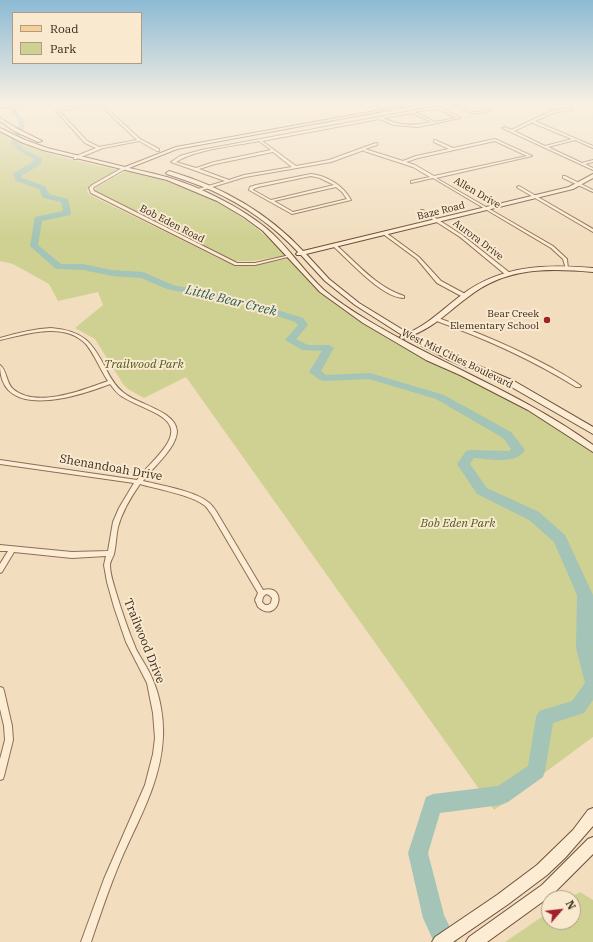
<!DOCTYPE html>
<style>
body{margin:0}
#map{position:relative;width:593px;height:942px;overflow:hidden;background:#f2debf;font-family:"IBM Plex Serif",serif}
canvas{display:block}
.legend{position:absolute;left:12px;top:12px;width:130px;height:52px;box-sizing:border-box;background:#f9e9cf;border:1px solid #ad9c87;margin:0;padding:5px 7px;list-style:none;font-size:12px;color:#3b281b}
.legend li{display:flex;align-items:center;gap:8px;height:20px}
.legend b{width:20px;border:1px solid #ad9c87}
.north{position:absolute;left:541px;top:890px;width:40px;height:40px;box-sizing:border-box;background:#f9e9cf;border:1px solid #ad9c87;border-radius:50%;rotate:62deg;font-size:11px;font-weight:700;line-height:16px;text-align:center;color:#3b281b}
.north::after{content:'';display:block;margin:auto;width:14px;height:18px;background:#a2202c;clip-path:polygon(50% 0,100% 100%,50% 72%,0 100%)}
</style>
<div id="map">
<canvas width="593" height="942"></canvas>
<ul class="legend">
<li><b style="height:5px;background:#f9d093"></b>Road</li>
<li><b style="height:11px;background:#cfd192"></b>Park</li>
</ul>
<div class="north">N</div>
</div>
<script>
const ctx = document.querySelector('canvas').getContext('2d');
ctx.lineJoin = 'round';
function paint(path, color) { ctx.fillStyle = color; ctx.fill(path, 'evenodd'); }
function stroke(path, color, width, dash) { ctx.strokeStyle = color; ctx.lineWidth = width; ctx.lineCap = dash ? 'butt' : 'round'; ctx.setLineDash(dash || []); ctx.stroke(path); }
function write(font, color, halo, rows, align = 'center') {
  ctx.font = font + ' "IBM Plex Serif",serif'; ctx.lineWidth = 4; ctx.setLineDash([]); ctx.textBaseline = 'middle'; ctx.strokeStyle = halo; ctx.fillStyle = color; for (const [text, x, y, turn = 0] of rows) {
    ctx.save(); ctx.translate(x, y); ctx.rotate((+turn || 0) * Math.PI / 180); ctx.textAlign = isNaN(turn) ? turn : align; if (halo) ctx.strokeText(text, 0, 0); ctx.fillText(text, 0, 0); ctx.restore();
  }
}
paint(new Path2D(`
 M0,131C35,154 78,161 118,170L89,186L87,191L90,195L222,260L243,266L288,259L319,292L362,323L393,342L431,361L462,374L529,409L593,451V737L494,810L186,377L144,398L128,389L123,384L95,339L75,328L103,305L98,292L58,301L49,284L13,264L0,261Z
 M127,170C190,185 239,206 284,254L283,256L252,261H234L96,193L95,189L97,187Z
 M580,892L593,900V942H505L549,912V922H573V898H570Z`), '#cfd192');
stroke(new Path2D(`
 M10,114L17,113`), '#699284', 1);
paint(new Path2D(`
 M6,104H12L25,122L23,130L17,143L25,150L42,158L41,164L21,176L22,178L45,186L49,194L68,199L71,213L70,215L42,221L38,245L61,264H83L112,270L143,272L173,285L246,300L303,318L308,325L296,339L308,345H329L334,348L321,371L326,375L370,373L444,395L511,432L525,450C516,465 489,459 474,458L470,464L487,488L539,512L565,535L567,539L593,595V700L584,713L553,723L545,771L543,777L508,802L501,805L440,813L428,853L444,915L457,942H434L423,918L408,853L426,797L433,794L498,786L528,766L536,717L539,711L572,701L585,683L576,648L577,595L554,542L529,520L477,494L457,464L466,451L470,450L509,451L511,449L503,438L436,399L369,379L324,381L320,380L309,372L322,351L302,350L285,340L298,325L295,322L241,304L167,289L141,278L112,276L83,270L56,269L30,246L35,217L63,211L61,202L43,198L39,189L16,181L13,175L14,173L34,161V159L21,152L10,143L17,130L19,122Z`), '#a3c4b7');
const street = new Path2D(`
 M93,104H102L140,139L159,149V151H157L139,141L103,148L76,159H74V157L96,148L85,143L56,111L61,108ZM96,105H100L137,140L99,147L87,141L59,111L62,110Z
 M454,104C457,104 459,105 462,107C476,115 484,113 496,104H498C483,118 469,115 454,104Z
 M433,107L442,108L460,118L418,127L394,125L379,119L262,141L296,166L329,160L376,143H377V145L365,149L403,161L416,156L449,149L434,142V140H435L453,148L495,139L532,156L436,178L553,246L567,259L568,269H566L563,259L551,248L433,178L411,183V181L430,177L413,167L364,151V150L331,162L245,177L199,191L197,190L198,189L225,181L171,162L180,156L201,150ZM433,109L440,110L456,118L435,122L415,112ZM412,113L432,122C413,126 400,126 383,118ZM259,141L271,150L214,162L196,168L176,162C196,149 235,146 259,141ZM495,141L527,156L434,176L415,165L406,162L418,158ZM273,152L292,167L244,175L229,180L199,169L215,164Z
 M572,107L573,109L553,113L535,121L593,146V148L575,140L548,147L582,163L593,160V162L585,164L593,168V170L502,128L505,127L511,130L551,111ZM533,122V123L572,139L545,146L514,131Z
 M124,167L127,168L94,187L93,188L94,191L237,263H255L290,255L292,256L255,265H235L91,193L89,188L92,185Z
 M311,174C327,176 343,185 351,200L292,214L249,190L250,187L256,185ZM311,176L320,178L334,185L271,200L253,190V189L258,187ZM336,187L342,192L347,199L293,212L274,201Z
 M563,176H565L593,190V192L563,178Z
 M519,186L593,229V232L518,188L517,187Z
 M421,210H423L462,235L510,273V275H506L460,237L421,212Z
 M383,232H385L419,257L441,281L467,295V297H463L437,283L417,259L383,234Z
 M334,245H336C358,264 375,286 404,296V298C382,298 350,261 334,247Z
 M434,318H438C477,332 515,348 552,368C561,373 572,379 581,386L580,387H576C531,359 484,338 434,320Z
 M51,328C84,331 92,342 106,369C111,379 116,387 124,393C137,404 176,411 177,431C177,448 152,468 143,481C160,485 195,491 208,502C211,504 214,508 216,511L263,590C289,583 279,625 258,607L255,600L258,593L212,515C209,511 207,507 204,505C191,495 157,489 140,484C131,497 122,512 118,527C116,536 116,546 114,554C113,558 110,561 110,565C110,573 113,582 115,589C121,609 128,630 136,649C141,659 148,668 152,678C160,695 164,719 163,737C161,783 137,822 120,862C109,888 100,915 91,942H81L104,879L145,785L153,754L155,738L153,713L147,683L126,642L114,607L107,582L104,565L106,556L72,558L14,552L2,572L0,573V564L8,551H0V545L72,552L108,551L113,522L119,508L134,483L0,464V460L137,480C146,467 159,457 167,444C170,439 173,432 170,426C165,413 134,405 123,397C117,394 114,389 110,384C79,396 0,422 0,365C7,370 6,383 13,389C36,409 83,390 108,381C100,369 95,355 86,344C64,321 26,334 0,340V338C17,333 34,329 51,328ZM266,594L269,595L272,598L271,603L268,605H265L262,602L263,597Z
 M0,687L3,688L4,691L12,726L13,740L4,776L3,779L0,780V759L5,740L4,726L0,709Z`);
const secondary = new Path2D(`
 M414,104H421L177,149L129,168C143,171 157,174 170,178C202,188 240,207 266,228C288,246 303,271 324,290C337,301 354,312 369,321C442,365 523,394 593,445V452L528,410L460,375L426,360L363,323L320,292L263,231L244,217L217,201L167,180L43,150L21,142L0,131V128L25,140L47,148L125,167L176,147Z
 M0,118L18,129L42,141L38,142L14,131L0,121Z
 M169,171C220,186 267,212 303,251L569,187L593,174V178L573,189L306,254L329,279L359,303L408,333C429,324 445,307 463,294C502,265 547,264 593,268V272C547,268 506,267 468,297C450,310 434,327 413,335L455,356L514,381L593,427V434L508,385L449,360L407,338L401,339L400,337L402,335L355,305L325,281L301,255H297L296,254L298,252C274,226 244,205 211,190C197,184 182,179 167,174L166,173Z
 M593,808V826L565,858L547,875L507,905L453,942H432L435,937L497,895L537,865L573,830L588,810Z
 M593,837V854L552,895L487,942H466L469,937L542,885L588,839Z`);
const primary = new Path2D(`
 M17,104H28L0,108V106Z`);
stroke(street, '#8d6e55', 2);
stroke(secondary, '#6e4f39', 2);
stroke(primary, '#5a3c2a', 2);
paint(street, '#fcecd3');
paint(secondary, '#fcecd3');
paint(primary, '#f9d093');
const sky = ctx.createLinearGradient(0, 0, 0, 236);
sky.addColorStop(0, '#8cbad4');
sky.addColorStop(0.44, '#f9f0e2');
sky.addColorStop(1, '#f9f0e200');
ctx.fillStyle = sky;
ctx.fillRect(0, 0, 593, 236);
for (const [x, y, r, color] of [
 [547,320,4,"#a2202c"]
]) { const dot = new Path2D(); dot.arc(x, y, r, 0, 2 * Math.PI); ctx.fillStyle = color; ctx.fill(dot); stroke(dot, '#f9e9cf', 1.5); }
write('10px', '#3b281b', '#f9e9cf', [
 ["Allen Drive",477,193,30],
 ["Baze Road",441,211,-14],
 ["Bob Eden Road",172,224,27],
 ["Aurora Drive",478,240,37],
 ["West Mid Cities Boulevard",457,359,26]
]);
write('10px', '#3b281b', '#f9e9cf', [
 ["Bear Creek",539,314],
 ["Elementary School",539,326]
], 'right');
write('italic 12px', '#505920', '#f9e9cf', [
 ["Trailwood Park",144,365],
 ["Bob Eden Park",458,524]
]);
write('12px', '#3b281b', '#f9e9cf', [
 ["Shenandoah Drive",111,468,10],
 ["Trailwood Drive",144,641,68]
]);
write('italic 13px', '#295c54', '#f9e9cf', [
 ["Little Bear Creek",231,301,14]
]);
</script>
